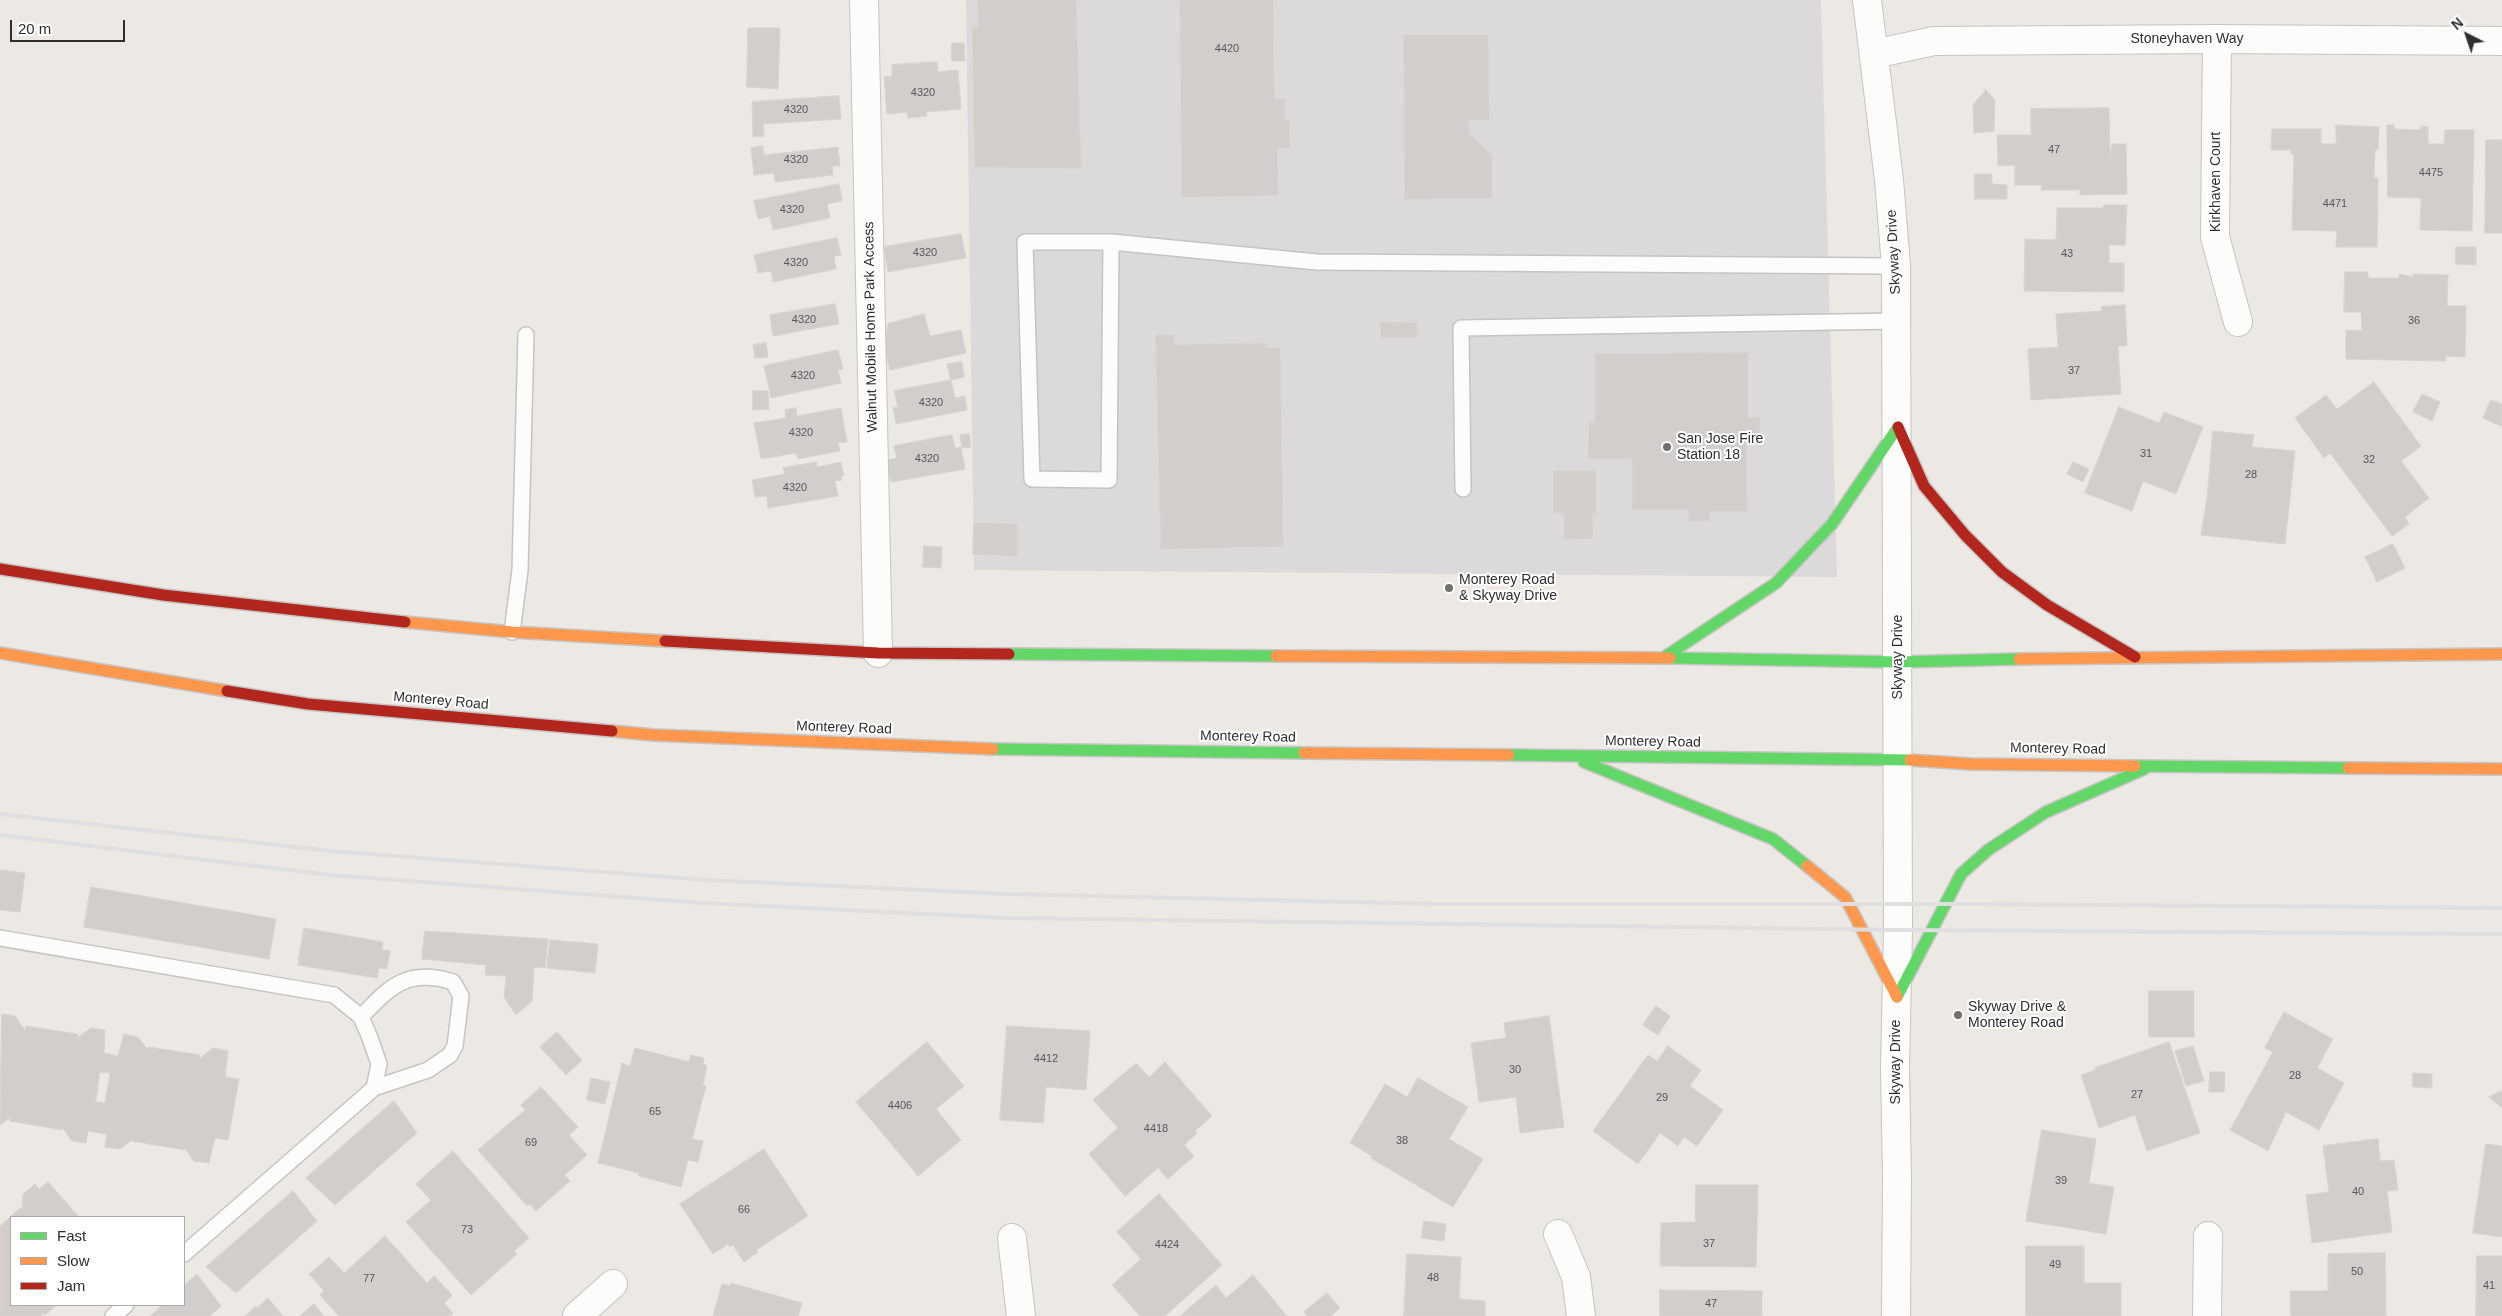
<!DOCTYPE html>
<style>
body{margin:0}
#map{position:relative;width:2502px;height:1316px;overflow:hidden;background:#ece8e4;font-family:Helvetica,sans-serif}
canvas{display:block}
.legend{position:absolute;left:10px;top:1216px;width:175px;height:90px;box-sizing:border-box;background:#fff;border:1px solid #ababab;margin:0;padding:6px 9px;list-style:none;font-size:15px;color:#2e2e2e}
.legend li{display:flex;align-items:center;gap:10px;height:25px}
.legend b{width:25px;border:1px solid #ababab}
.north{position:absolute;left:2442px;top:10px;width:50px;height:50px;-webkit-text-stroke:4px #fff;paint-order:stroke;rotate:319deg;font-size:14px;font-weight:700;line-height:20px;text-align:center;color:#2e2e2e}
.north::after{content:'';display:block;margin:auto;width:18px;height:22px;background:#2e2e2e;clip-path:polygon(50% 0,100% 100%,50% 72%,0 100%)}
.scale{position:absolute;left:10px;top:20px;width:115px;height:22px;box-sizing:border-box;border:2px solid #2e2e2e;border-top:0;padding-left:6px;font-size:15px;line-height:18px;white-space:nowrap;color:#2e2e2e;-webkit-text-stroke:4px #fff;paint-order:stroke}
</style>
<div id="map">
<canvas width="2502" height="1316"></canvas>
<ul class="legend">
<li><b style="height:6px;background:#63d668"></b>Fast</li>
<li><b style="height:6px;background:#ff974d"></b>Slow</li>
<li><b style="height:6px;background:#b3261e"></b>Jam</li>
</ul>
<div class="north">N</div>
<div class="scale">20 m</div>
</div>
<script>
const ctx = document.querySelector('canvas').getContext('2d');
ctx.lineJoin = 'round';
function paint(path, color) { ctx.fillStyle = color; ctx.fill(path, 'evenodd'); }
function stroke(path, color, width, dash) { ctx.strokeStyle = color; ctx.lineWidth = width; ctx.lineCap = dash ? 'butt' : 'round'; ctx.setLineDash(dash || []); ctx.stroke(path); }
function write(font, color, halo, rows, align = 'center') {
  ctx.font = font + ' Helvetica,sans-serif'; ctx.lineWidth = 4; ctx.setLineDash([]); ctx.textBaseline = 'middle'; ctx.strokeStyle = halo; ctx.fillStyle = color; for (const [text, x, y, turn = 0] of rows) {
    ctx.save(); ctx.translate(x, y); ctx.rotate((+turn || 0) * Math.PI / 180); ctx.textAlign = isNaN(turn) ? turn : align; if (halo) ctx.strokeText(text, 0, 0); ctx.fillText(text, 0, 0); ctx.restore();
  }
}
paint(new Path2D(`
 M966,0H1821L1837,577L974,570Z`), '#dcd9db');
const building = new Path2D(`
 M978,0H1076L1081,168L975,167L972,27H978Z
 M1180,0H1273L1274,99H1285V120H1289L1290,148H1277L1278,195L1182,197Z
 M748,28H780L778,89L747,87Z
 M1404,35H1488L1489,120L1469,119V134L1492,155V198L1405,199Z
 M952,43H964L965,61H952Z
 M937,62L938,72L958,70L961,109L926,112L927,116L908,118L907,112L887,114L884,77L892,76V65Z
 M1986,90L1995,100L1994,131L1974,133L1973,105Z
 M839,96L841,119L763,124L764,136L753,137L752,102Z
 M2109,108L2110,157L2112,144H2126L2127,194L2080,195V190H2041L2042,185H2015V165L1998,166L1997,135H2031V109Z
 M2336,125L2379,127L2378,150H2375L2374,178H2378L2377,247H2336L2337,231L2292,230L2294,154H2291V150H2271L2272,129H2321V144H2336Z
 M2387,125H2394V129L2421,130V126L2428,127V144H2444L2445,130H2474L2472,231L2420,230L2421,198L2388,197Z
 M2486,140H2502V233H2485Z
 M763,146L764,155L838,147L840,166H832L833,175L775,182L774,173L754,175L751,148Z
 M1975,174H1992V184L2007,185V199H1975Z
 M839,184L842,201L827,204L830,218L773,230L770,216L758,219L754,201Z
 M2104,205H2127L2125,245H2109V263H2124V292L2024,291L2025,239L2056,240L2057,208H2103Z
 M961,234L966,258L888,272L884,247Z
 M837,238L841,255L834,256L836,269L773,282L771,271L758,273L754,255Z
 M2456,247H2476V265L2456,264Z
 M2345,272H2368V278H2399V274L2413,277V274L2448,275L2447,306H2466L2465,357L2446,356L2445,361L2346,359V330L2362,331L2361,312H2344Z
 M835,304L839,324L773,336L770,315Z
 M2125,305L2127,346H2118L2121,394L2031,400L2028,349L2058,347L2056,314L2102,311L2101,307Z
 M924,314L930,336L961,330L966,353L890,370L884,347L888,324Z
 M1381,322L1417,323V338L1381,337Z
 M1156,335H1174V345L1265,343V348H1280L1283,546L1161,549Z
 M766,343L768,357L755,358L753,345Z
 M838,350L843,369L838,370L841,383L771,398L764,366Z
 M1748,353V418L1760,417V435H1746L1747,511H1709L1710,521H1688L1689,510H1632V458H1588L1589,423H1595V354Z
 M962,362L964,377L951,380L947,364Z
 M951,380L955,398L965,396L967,410L896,424L893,408L898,407L894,391Z
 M2374,382L2421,446L2401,461L2429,498L2405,517L2409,524L2392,536L2330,453L2324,458L2295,418L2326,395L2337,409Z
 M753,391H768L769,409L753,410Z
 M2422,394L2440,402L2432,421L2413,412Z
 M2491,400L2502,404L2501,426L2483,418Z
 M2119,407L2159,423L2164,412L2203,427L2176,494L2143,481L2132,511L2085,493Z
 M796,408L797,416L841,408L847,442L838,443L840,451L798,459L796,453L761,459L754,423L786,418L785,410Z
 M2213,431L2254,435L2252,447L2295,451L2285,544L2201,535L2207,498Z
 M969,434L971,447L962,448L960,435Z
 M952,435L955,448L961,447L965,469L891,482L887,460L897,458L894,446Z
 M817,462V467L841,462L844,476H841L842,480L835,481L838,496L768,508L767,496L755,497L752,480L785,474L783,468Z
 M2073,462L2089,469L2083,482L2067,474Z
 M1554,471H1596V513H1592L1593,538L1564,539V513H1554Z
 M974,523L1017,524V556L973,554Z
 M2393,544L2405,568L2377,582L2365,557Z
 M924,546L942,547L941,568L923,567Z
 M0,870L25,873L20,912L0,910Z
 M91,887L276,919L269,959L84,927Z
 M304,928L383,942L382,950L390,951L387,969L379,968L377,978L298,965Z
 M425,931L548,939L545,968L534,967L532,1001L516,1015L504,997L506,976L485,975L486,965L422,959Z
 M550,940L598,944L595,973L547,968Z
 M2149,991H2194V1037H2149Z
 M1656,1006L1670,1016L1658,1035L1643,1025Z
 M2284,1012L2333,1039L2317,1068L2344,1083L2319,1130L2286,1112L2268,1151L2230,1130L2273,1052L2265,1048Z
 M2,1014L15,1016L25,1030L26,1026L78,1034L77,1038L91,1028L105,1030L104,1053L118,1056L124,1034L138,1037L148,1050V1047L200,1055L199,1059L213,1048L228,1051L225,1077L239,1079L228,1140L215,1138L209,1163L194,1161L185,1148V1150L132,1141L133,1139L120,1149L105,1147L107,1135L105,1134L88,1131L86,1143L72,1141L62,1127V1130L10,1121V1118L0,1125ZM100,1072L110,1073L105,1103L96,1102Z
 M1549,1016L1564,1127L1520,1133L1516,1097L1479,1102L1471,1043L1506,1038L1504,1023Z
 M1007,1026L1090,1031L1086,1090L1046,1087L1043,1123L1000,1120Z
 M557,1032L582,1060L566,1075L540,1047Z
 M927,1042L964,1086L936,1109L961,1140L918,1176L856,1102Z
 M2169,1042L2200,1133L2147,1151L2135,1115L2099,1128L2081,1075L2096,1070L2095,1068Z
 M1668,1046L1701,1070L1690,1086L1723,1110L1697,1146L1684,1137L1678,1146L1660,1133L1638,1164L1593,1131L1648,1055L1657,1061Z
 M2193,1046L2204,1081L2186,1086L2175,1051Z
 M635,1048L689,1062L691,1055L704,1058L703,1064L707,1066L703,1085L706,1086L692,1139L703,1141L698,1162L688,1160L681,1187L639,1176V1173L598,1163L622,1063L630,1066Z
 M1165,1062L1212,1116L1195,1131L1197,1133L1184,1145L1194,1156L1168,1179L1158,1168L1125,1196L1089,1154L1118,1128L1093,1100L1136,1063L1149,1077Z
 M2210,1072H2225L2224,1092H2209Z
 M2413,1073L2432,1074V1088L2413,1087Z
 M591,1078L610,1082L605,1104L587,1100Z
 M1418,1078L1468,1107L1449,1139L1483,1159L1453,1207L1371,1158L1372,1156L1350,1143L1385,1084L1407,1097Z
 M541,1087L578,1127L569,1135L587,1155L565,1175L570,1181L536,1211L530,1204L527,1206L478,1150L525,1110L521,1105Z
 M2502,1091V1108L2489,1097Z
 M394,1101L417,1133L335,1205L306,1178Z
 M2042,1130L2096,1139L2089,1183L2114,1187L2106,1234L2026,1221Z
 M2378,1139L2380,1161L2394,1160L2398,1190L2387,1191L2392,1232L2312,1243L2306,1195L2329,1192L2323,1146Z
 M2486,1144L2502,1146V1237L2473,1233Z
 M764,1149L808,1216L756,1250L758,1252L744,1262L733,1245L730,1247L728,1244L713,1254L680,1204Z
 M453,1151L529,1238L514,1251L517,1254L471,1295L406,1222L431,1200L416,1184Z
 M48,1182L79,1217H11V1305H57L45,1315L42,1312V1316H0V1226L20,1208L22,1210L23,1194L35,1184L39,1189Z
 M1696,1185H1758L1756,1267L1660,1266L1661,1223L1695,1222Z
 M293,1191L317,1221L236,1293L206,1267Z
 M1159,1194L1222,1265L1165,1316H1140L1112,1285L1141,1259L1117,1232Z
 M1424,1221L1446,1224L1444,1241L1422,1238Z
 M385,1236L427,1283L434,1276L452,1295L444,1303L453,1313L450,1316H339L320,1295L324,1291L309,1274L329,1257L344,1273Z
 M2026,1246H2084V1283H2121V1316H2026Z
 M2385,1253L2386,1316H2291L2290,1291H2328V1254Z
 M1407,1254L1461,1257L1459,1299L1485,1301V1316H1404Z
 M2477,1256H2502V1316H2476Z
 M197,1274L221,1306L210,1316H150L162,1305H184V1286Z
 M1253,1275L1287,1316H1180L1216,1285L1226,1298Z
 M731,1283L802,1303L798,1316H713L722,1284L731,1286Z
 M1660,1290L1762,1291V1316H1660Z
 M1327,1293L1340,1308L1331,1316H1307L1304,1312Z
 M268,1298L283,1316H245L256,1306L257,1308Z
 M314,1304L324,1316H300Z`);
paint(building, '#d1cecb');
stroke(building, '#d7d4d0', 1);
const lane = new Path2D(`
 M1111,242L1109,480L1032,479L1025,242H1111L1317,262L1896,266
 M1463,489L1461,328L1897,321
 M512,632L520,570L526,335
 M0,938L334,995L361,1017L370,1038L379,1064L374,1088L184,1254
 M361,1017C390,986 408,968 453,982L461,996L455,1046L450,1055L428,1070L374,1088
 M113,1316L126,1305`);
const street = new Path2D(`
 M864,0L878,653
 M1867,0L1889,180L1896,266L1898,930L1895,1068L1897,1177L1896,1316
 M2217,39L2215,237L2238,322
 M1874,54L1934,41L2217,39L2502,41
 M1558,1234L1576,1277L1581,1316
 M1012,1238L1021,1316
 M577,1316L613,1284
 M2207,1316L2208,1236`);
const fast = new Path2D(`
 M1009,654L1276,656
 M1663,658L1776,583L1832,524L1898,427
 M1670,658L1898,662L2019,659
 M993,749L1304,753
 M1509,755L1910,760
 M1584,762L1773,839L1807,866
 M2135,766L2348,768
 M1897,997L1961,874L1988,850L2046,812L2144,769`);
const slow = new Path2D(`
 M405,622L512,632L665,641
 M0,653L227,691
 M1276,656L1670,658
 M2019,659L2502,654
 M612,731L653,735L993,749
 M1304,753L1509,755
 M1910,760L1971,764L2135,766
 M2348,768L2502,769
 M1807,866L1845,897L1897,997`);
const jam = new Path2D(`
 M1898,427L1924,486L1965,535L2002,572L2047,605L2135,657
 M0,569L163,595L405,622
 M665,641L878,653L1009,654
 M227,691L308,704L612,731`);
stroke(lane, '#c5c4c5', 18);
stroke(street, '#c5c4c5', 30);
stroke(fast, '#c6c5c4', 14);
stroke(slow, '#c6c5c4', 14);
stroke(jam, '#c6c5c4', 14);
stroke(lane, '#fcfcfb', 15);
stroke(street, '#fcfcfb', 28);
stroke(fast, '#63d668', 11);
stroke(slow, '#ff974d', 11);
stroke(jam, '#b3261e', 11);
stroke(new Path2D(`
 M0,814L331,851L707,880L1007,894L1436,904H1979L2502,908
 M0,835L330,875L703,903L1009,918L1898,930L2502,934`), '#dfdfe1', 4);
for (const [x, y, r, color] of [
 [1667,447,5,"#706f6e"],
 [1449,588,5,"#706f6e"],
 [1958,1015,5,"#706f6e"]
]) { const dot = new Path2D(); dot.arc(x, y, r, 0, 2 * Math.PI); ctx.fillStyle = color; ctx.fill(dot); stroke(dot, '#fff', 2); }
write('11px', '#585857', null, [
 ["4420",1227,49],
 ["4320",923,93],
 ["4320",796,110],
 ["47",2054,150],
 ["4320",796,160],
 ["4475",2431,173],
 ["4471",2335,204],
 ["4320",792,210],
 ["4320",925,253],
 ["43",2067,254],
 ["4320",796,263],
 ["4320",804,320],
 ["36",2414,321],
 ["37",2074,371],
 ["4320",803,376],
 ["4320",931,403],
 ["4320",801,433],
 ["31",2146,454],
 ["4320",927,459],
 ["32",2369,460],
 ["28",2251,475],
 ["4320",795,488],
 ["4412",1046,1059],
 ["30",1515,1070],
 ["28",2295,1076],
 ["27",2137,1095],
 ["29",1662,1098],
 ["4406",900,1106],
 ["65",655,1112],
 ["4418",1156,1129],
 ["38",1402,1141],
 ["69",531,1143],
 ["39",2061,1181],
 ["40",2358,1192],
 ["66",744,1210],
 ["73",467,1230],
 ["37",1709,1244],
 ["4424",1167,1245],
 ["49",2055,1265],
 ["50",2357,1272],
 ["48",1433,1278],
 ["77",369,1279],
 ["41",2489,1286],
 ["47",1711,1304]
]);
write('14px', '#2e2e2e', '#fff', [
 ["Stoneyhaven Way",2187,39],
 ["Kirkhaven Court",2216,182,-90],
 ["Skyway Drive",1894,252,-93],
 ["Walnut Mobile Home Park Access",871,327,-91],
 ["Skyway Drive",1898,657,-90],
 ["Monterey Road",441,701,5],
 ["Monterey Road",844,728,2],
 ["Monterey Road",1248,737,1],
 ["Monterey Road",1653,742,1],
 ["Monterey Road",2058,749,1],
 ["Skyway Drive",1896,1062,-90]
]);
write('14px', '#2e2e2e', '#fff', [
 ["San Jose Fire",1677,439],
 ["Station 18",1677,455],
 ["Monterey Road",1459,580],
 ["& Skyway Drive",1459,596],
 ["Skyway Drive &",1968,1007],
 ["Monterey Road",1968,1023]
], 'left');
</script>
